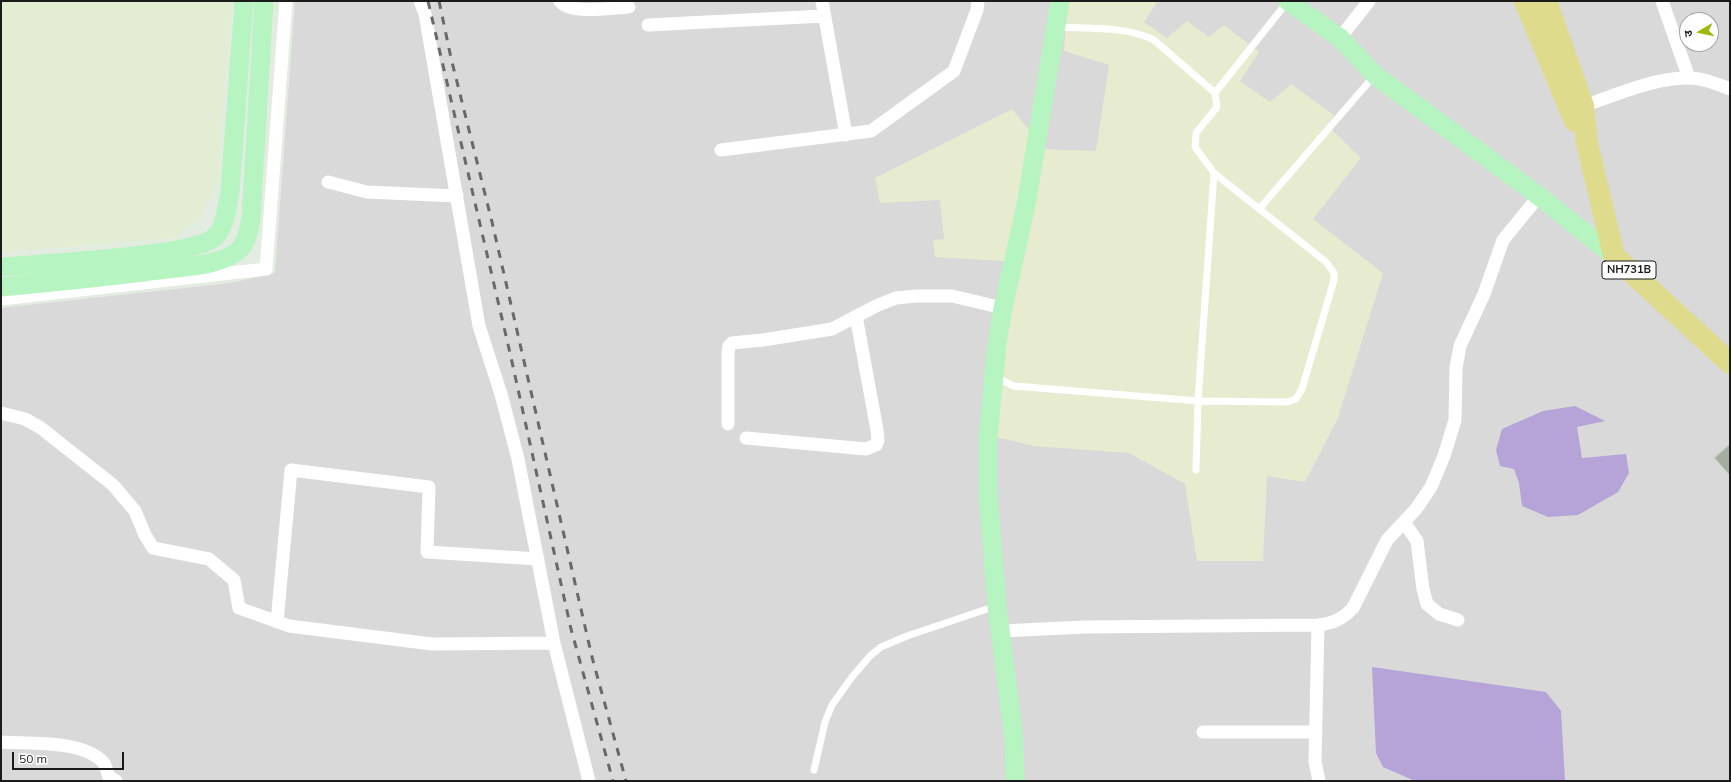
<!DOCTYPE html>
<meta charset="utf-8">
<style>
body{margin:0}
#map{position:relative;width:1731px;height:782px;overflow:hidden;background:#e3ece0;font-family:Mulish,"Noto Sans Devanagari",sans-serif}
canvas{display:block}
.frame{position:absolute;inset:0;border:2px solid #1b1b1b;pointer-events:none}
.north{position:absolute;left:1679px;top:12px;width:40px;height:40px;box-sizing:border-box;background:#fff;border:1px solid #a4a4a4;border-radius:50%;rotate:261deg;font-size:11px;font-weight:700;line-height:16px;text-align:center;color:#1b1b1b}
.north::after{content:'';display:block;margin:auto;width:14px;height:18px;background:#a1b90c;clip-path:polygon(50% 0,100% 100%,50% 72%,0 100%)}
.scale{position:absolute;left:12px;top:752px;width:112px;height:18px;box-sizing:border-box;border:2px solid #1b1b1b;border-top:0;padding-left:5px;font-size:12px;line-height:14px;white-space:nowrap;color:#1b1b1b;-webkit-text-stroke:3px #fff;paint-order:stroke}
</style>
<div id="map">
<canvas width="1731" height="782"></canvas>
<div class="frame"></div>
<div class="north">उ</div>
<div class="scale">50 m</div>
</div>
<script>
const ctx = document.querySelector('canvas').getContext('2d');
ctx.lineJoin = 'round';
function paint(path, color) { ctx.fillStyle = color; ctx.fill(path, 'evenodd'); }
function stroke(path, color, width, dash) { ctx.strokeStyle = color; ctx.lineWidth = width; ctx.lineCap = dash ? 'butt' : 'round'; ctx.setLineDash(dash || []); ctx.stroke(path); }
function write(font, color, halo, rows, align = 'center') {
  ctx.font = font + ' Mulish,sans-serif'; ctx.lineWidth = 3; ctx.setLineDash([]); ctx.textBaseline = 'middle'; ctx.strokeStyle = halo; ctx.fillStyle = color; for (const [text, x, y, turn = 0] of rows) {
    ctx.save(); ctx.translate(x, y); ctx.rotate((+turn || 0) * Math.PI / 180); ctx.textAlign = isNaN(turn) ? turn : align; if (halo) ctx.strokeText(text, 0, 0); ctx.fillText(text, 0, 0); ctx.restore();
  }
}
paint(new Path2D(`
 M295,1H1730V781H1V308L231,283L275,273ZM1687,20H1711V44H1687Z`), '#d8d9d8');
paint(new Path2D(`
 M1068,1H1158L1144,22L1167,38L1187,21L1209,37L1224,25L1259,52L1240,81L1270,102L1291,84L1334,115L1327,125L1361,158L1313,219L1383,273L1338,418L1305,482L1267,476L1263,561H1197L1185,484L1129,453L1034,446L996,437L1004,322L1018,262L935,257L933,240L944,239L940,200L880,203L875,178L1012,109L1045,149L1096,151L1109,65L1064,51Z`), '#e7ecd0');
paint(new Path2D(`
 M1,1H232L218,181L201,218L174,238L1,252Z`), '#e3edd4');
paint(new Path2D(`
 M1575,406L1605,421L1577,427L1582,458L1626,454L1629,473L1618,492L1578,515L1548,517L1522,506L1519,483L1514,469L1500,466L1496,450L1502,429L1543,411Z
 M1372,667L1546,692L1561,711L1565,781H1415L1383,767L1376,753Z`), '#b6a3d7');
const building = new Path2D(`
 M1730,445V475L1715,458Z`);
paint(building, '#a5ada0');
stroke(building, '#aebca4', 1);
stroke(new Path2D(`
 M1215,93L1288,1
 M1260,208L1374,76
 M995,377L1014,386L1198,401L1214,173L1195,147L1196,133L1217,107L1215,93L1154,40C1126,26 1088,29 1057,27
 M1196,470L1198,401L1287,402L1296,399L1302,389L1334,280V273L1326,262L1214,173
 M814,770L825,722L832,705L852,677L870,656L881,647L907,636L996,606`), '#fff', 7);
stroke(new Path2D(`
 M420,1L425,14L479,326L501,394L518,459L554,643L589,781
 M560,1C569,15 613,8 629,7
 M822,1L846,135
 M1662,1L1689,78
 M648,25L824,16
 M1340,38L1369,1
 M1578,108C1610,97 1655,77 1688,78C1703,78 1717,84 1730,89
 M721,150L871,131L954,71L977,10L978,1
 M328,182L367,192L457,196
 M1,299L266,269L286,1
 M1,413L25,419L41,428L113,485L135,511L145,535L153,548L209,559L234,580L239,608L289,626L432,644L554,643
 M728,424V354L729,346L732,343L763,340L832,329L878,305L896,298L916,296H952L1003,308
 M746,438L855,448L866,449L876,445L878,440L877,430L856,316
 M1404,522L1417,541L1423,589L1427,604L1439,614L1458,620
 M277,622L291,470L429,487L427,552L538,559
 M1318,625L1315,761L1319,781
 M1001,631L1085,627L1318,625C1334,623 1342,619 1353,608L1387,540L1416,509L1431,487L1444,456L1455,420L1456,368L1460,346L1484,294L1503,240L1539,196
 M1203,732H1316
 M1,742C30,744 81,740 102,761C106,764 107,772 109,777L116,781`), '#fff', 13);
stroke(new Path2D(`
 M1288,1L1340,38L1375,75L1539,196L1614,256
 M1,267C38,264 194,257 215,237C226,226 227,206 230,191L244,1
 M1,287C54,282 106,277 159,270C184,266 220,267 240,249C248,241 249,228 251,217L264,1
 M1015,781L1014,739L997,606L988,493V438L997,344L1003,308L1026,205L1060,1`), '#b6f4c2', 19);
stroke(new Path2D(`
 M1525,1L1575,121
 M1546,1L1583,106L1587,143L1614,256L1730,363`), '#dfdb8c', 22);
stroke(new Path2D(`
 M428,1L510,353L571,629L613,781
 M439,1L451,58L492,222L592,657L626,781`), '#696969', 3, [8, 8]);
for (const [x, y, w] of [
 [1629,270,54]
]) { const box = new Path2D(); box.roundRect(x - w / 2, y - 9, w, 18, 3); ctx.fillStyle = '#fff'; ctx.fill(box); stroke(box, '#1b1b1b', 1); }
write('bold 11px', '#1b1b1b', null, [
 ["NH731B",1629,270]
]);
</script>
